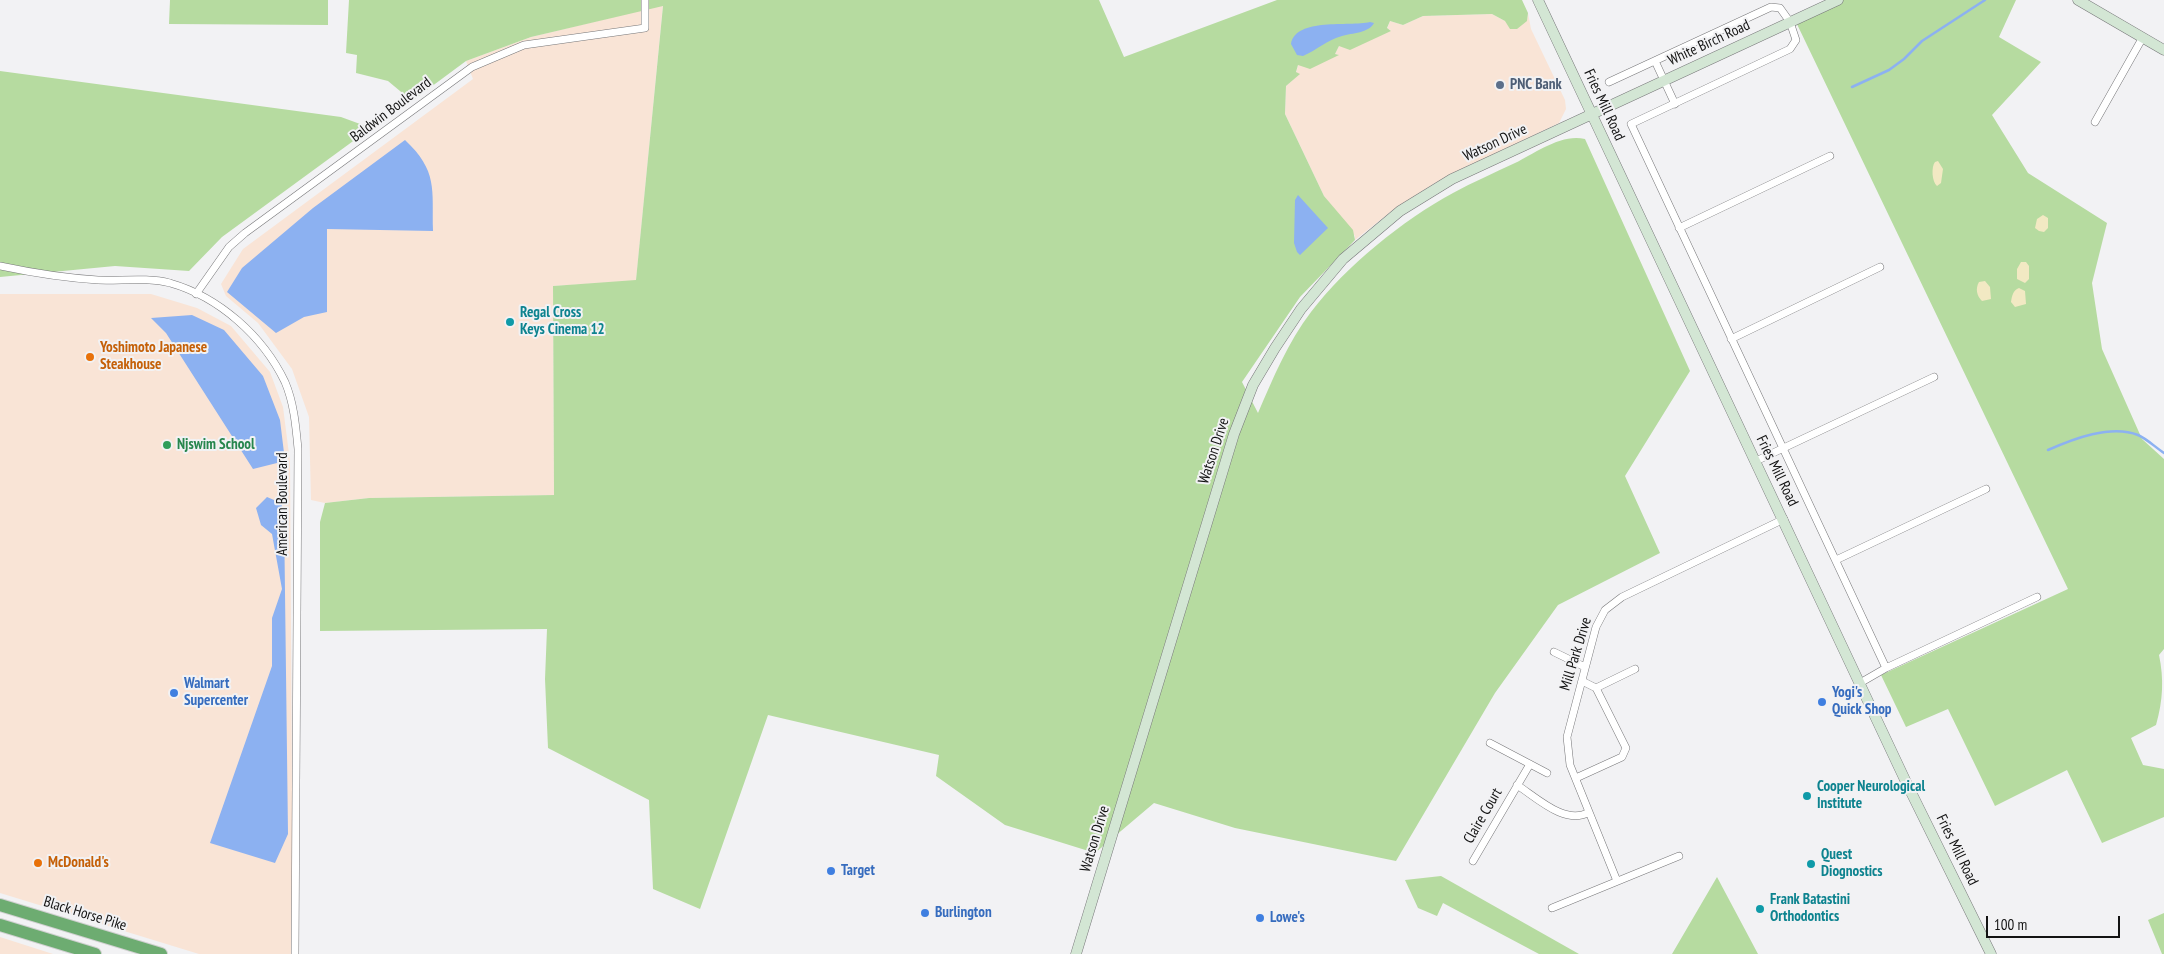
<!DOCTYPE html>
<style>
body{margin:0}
#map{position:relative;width:2164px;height:954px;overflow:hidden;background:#f2f2f4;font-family:"PT Sans Narrow",sans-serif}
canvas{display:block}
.scale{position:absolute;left:1986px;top:916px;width:134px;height:22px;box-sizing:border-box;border:2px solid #131313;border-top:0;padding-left:6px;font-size:15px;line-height:18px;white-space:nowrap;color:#131313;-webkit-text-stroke:4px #f2f2f4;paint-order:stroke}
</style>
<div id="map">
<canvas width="2164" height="954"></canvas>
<div class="scale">100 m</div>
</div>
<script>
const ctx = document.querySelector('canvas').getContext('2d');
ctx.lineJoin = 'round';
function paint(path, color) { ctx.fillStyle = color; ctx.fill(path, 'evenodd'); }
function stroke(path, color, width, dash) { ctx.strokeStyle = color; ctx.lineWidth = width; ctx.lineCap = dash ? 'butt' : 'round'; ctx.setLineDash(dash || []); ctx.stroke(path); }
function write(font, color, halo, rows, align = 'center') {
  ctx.font = font + ' "PT Sans Narrow",sans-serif'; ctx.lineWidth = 4; ctx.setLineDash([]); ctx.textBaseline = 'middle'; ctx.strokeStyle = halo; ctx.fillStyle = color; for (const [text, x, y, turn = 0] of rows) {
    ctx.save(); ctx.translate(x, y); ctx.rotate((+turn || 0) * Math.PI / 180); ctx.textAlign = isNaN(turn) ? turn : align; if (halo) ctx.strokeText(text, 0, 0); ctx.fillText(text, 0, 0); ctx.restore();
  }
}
paint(new Path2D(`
 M663,5L636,281L553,286L554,495L369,498L325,503L311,500L309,417L292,369L258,323L226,296L221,284L243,249L473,79L466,61L531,37Z
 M1528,13L1531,29L1565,100L1566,109L1559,123L1435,183L1393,210L1355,240V236L1324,196L1285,114L1286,86L1299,74L1296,73L1298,65L1338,55L1335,54L1339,46L1391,30L1387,29L1390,21L1403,25L1423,16L1492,14L1505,21H1527Z
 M0,294H151L197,308L231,326L270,372L283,407L290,462L293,954H199L0,893Z
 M0,937L53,954H0Z`), '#f9e4d6');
paint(new Path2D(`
 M170,0H328V25L169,24Z
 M349,0H1099L1124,57L1277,0H1522L1528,13L1527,21L1517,29H1510L1505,21L1492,14L1423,16L1403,25L1390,21L1387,28L1391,31L1350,50L1339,46L1335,54L1339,55L1310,69L1298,65L1296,72L1300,74L1286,86L1285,114L1324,196L1353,230L1355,240L1300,297L1242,382L1258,413C1273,378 1288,342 1311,312C1346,266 1403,220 1453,193C1473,182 1494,173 1515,163C1535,153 1562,133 1585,139L1690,371L1625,476L1660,553L1558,605L1495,693L1396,861L1235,828L1154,803L1095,853L1005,825L936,776L939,755L768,715L700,909L653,889L649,800L548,748L545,679L547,629L320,631V522L325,503L369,498L554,495L553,286L636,280L663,6L531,37L466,61L412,101L388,81L356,73L357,55L346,53Z
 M1840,0H2016L1999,37L2041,62L1992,115L2028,173L2107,223L2092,283L2102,349L2142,439L2164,459V649L2159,655C2164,679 2163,700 2156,725L2131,738L2143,765L2164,769V817L2102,843L2067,770L1995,806L1948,709L1906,727L1881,675L2068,589L1795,20Z
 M0,71L341,117L371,128L222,237L189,271L115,266L0,277Z
 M1441,876L1579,954H1539L1443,903L1437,916L1418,908L1405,880Z
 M1717,877L1758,954H1672Z
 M2164,913V954H2162L2148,920Z`), '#b6dba0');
paint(new Path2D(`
 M1938,161L1943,169L1941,183L1937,186C1932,182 1931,167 1935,162Z
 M2043,215L2048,218V228L2044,232L2039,231L2035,228L2037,219Z
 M2021,262H2026L2029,266V279L2025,283L2017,279V269Z
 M1985,281L1990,287L1991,299L1982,301C1977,296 1975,289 1979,282Z
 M2019,288L2025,291L2026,304L2015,307L2011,302C2012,296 2013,290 2019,288Z`), '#f2e9c3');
paint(new Path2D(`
 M1370,22L1374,23C1369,33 1352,33 1342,36C1327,40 1317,50 1303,56L1297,55L1291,44C1296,17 1349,27 1370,22Z
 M405,140C438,171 432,189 433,231L327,229V312L304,317L276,333L227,292L242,268L313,208Z
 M1298,195L1328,228L1300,255L1297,252L1294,243L1295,200Z
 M192,315L224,330L263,376L280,420L285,461L253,469L166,333L151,318Z
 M267,497L281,503L284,512L288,834L275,863L210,843L272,666V618L282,589L272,534L261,525L256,508Z`), '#8cb1f1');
stroke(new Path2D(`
 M1852,87L1889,70L1904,59L1922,41L1985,0
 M2048,450C2073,439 2111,424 2138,435C2147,439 2155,447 2164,453`), '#8cb1f1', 2.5);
const street = new Path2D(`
 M1655,61L1675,104
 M1609,82L1771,7L1780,8L1790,22L1796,40L1790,49L1631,124L1886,668
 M2095,122L2143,37
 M1679,228L1830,156
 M0,266C33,273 64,278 98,280C121,281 147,277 170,283C219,297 263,336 285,382C294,403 296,427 298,449L295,954
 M196,294L229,247L245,233L472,67L524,45L645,28V0
 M1731,339L1880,267
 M1756,461L1934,377
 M1836,560L1986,489
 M1554,652L1585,667
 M1860,683L1886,668L2037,597
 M1596,688L1635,669
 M1490,743L1547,773
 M1576,778L1622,757L1626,748L1596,688L1582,681
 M1517,785C1537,798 1566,826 1589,812
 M1473,861L1530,764
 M1617,881L1570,765L1567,737L1596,627L1605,610L1622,597L1784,519
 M1552,908L1679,856`);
const secondary = new Path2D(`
 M1538,0L1906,782L1991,954
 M2078,0L2164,50
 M1076,954L1234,434L1253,385L1275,348L1301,309L1343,259L1400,211L1452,179L1838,0`);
const highway = new Path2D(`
 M0,905L161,954
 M0,925L95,954`);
stroke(street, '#767678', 8);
stroke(secondary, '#767678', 11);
stroke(highway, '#d0d0d0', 14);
stroke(street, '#fff', 7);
stroke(secondary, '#d3e6d4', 10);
stroke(highway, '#6dac71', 12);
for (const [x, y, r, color] of [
 [1500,85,5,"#5c6f8a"],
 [510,322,5,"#0f9aa8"],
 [90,357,5,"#e8710a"],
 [167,445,5,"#2e9e5b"],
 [174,693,5,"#3f7fe0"],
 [1822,702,5,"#3f7fe0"],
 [1807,796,5,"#0f9aa8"],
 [38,863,5,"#e8710a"],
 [1811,864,5,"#0f9aa8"],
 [831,871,5,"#3f7fe0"],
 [1760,909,5,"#0f9aa8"],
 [925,913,5,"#3f7fe0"],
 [1260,918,5,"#3f7fe0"]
]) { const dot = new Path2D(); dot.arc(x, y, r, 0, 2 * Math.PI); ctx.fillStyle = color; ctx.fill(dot); stroke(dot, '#f2f2f4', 2); }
write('15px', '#131313', '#f2f2f4', [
 ["White Birch Road",1709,43,-25],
 ["Fries Mill Road",1604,105,65],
 ["Baldwin Boulevard",391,110,-37],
 ["Watson Drive",1495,143,-25],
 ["Watson Drive",1214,451,-72],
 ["Fries Mill Road",1777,471,64],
 ["American Boulevard",283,504,-90],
 ["Mill Park Drive",1576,654,-73],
 ["Claire Court",1483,816,-60],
 ["Watson Drive",1095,839,-73],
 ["Fries Mill Road",1957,850,64],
 ["Black Horse Pike",85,914,17]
]);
write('bold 15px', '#4e5e75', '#f2f2f4', [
 ["PNC Bank",1510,85]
], 'left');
write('bold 15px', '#0d838f', '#f2f2f4', [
 ["Regal Cross",520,313],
 ["Keys Cinema 12",520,330],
 ["Cooper Neurological",1817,787],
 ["Institute",1817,804],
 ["Quest",1821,855],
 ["Diognostics",1821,872],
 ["Frank Batastini",1770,900],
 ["Orthodontics",1770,917]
], 'left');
write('bold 15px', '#c56008', '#f2f2f4', [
 ["Yoshimoto Japanese",100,348],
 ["Steakhouse",100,365],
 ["McDonald's",48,863]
], 'left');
write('bold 15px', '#27864d', '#f2f2f4', [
 ["Njswim School",177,445]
], 'left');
write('bold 15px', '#366cbe', '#f2f2f4', [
 ["Walmart",184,684],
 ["Supercenter",184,701],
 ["Yogi's",1832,693],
 ["Quick Shop",1832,710],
 ["Target",841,871],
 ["Burlington",935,913],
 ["Lowe's",1270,918]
], 'left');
</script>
